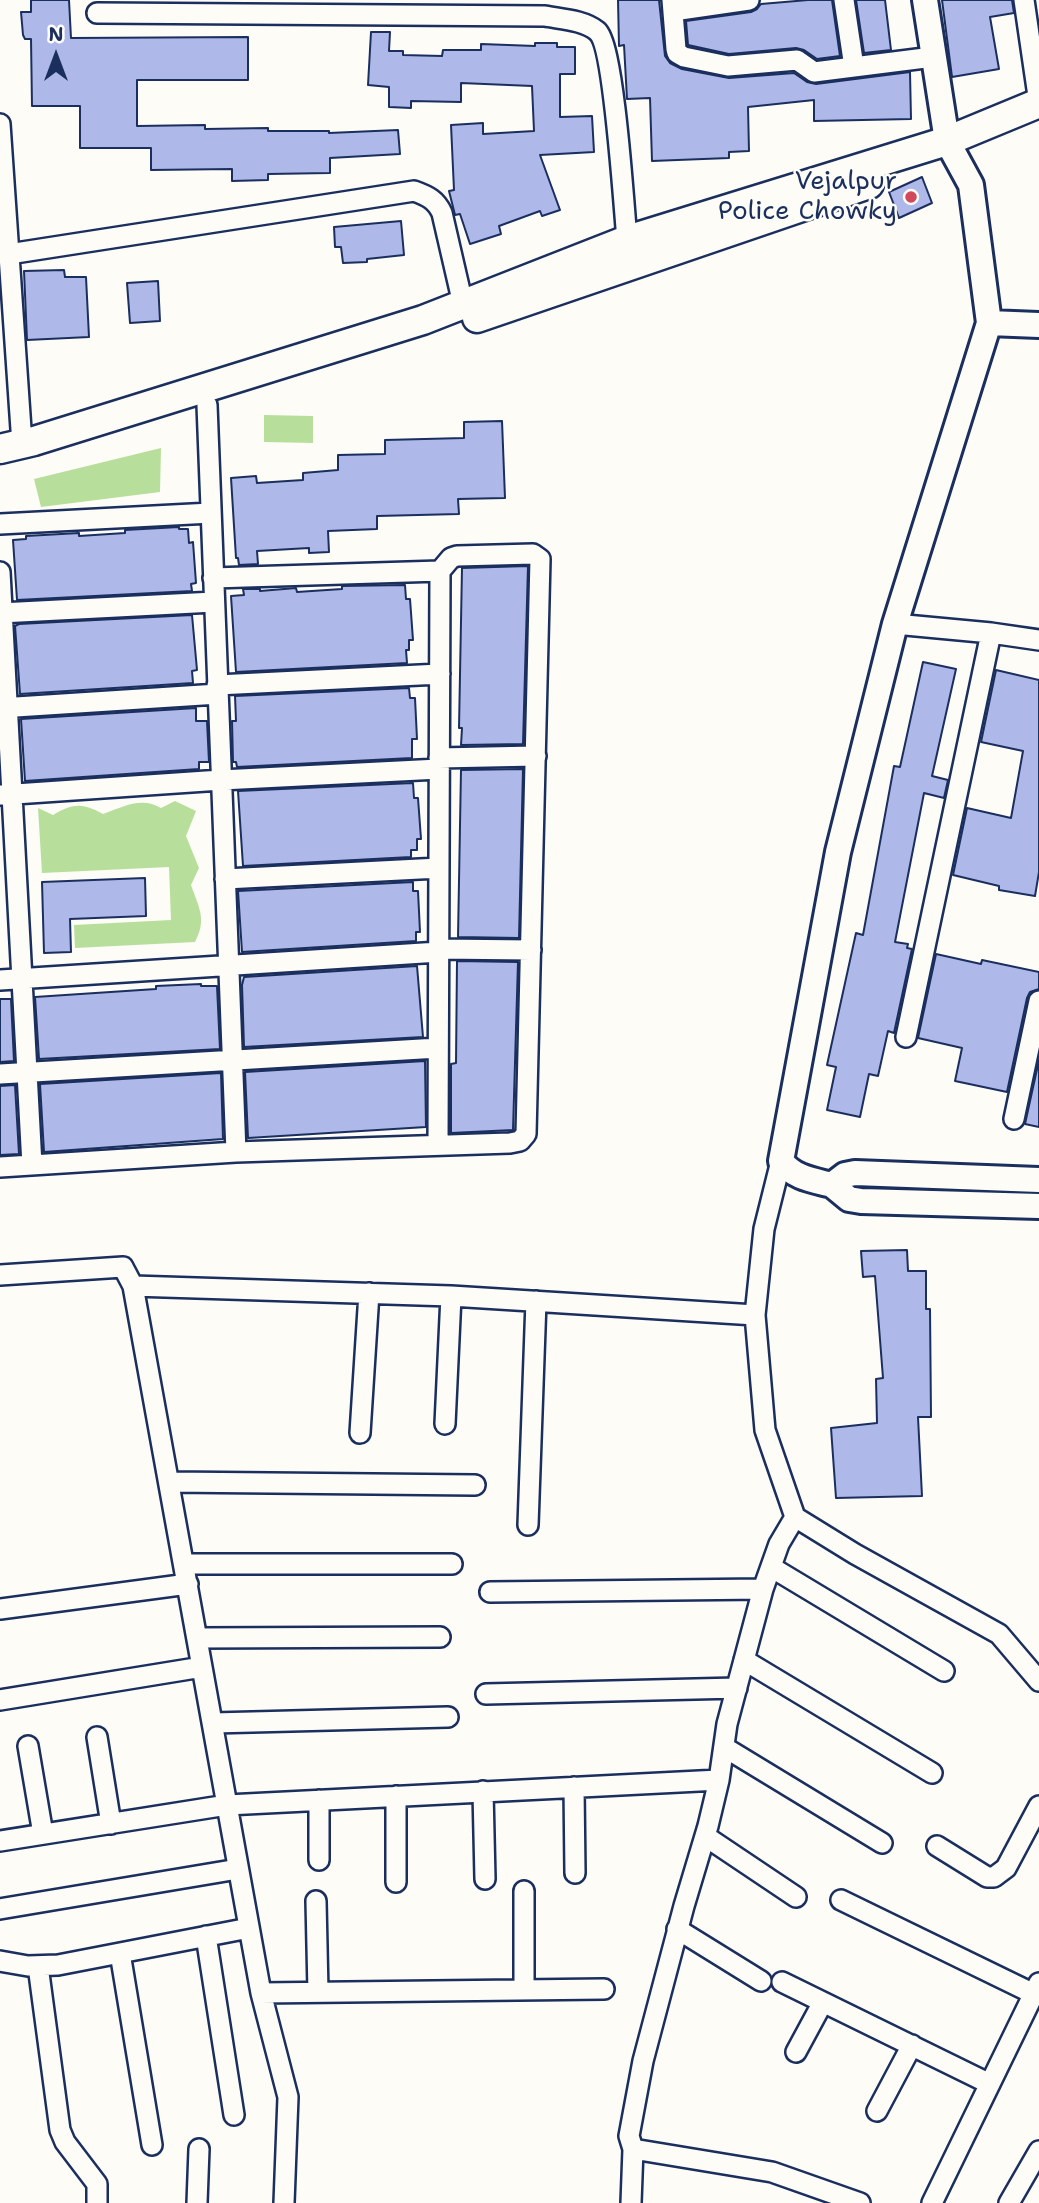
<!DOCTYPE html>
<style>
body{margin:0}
#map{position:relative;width:1039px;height:2203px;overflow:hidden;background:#fdfcf7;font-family:"Shantell Sans",sans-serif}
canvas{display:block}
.north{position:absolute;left:21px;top:21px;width:70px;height:70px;-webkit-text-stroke:5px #fdfcf7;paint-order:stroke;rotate:0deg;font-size:19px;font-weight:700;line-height:28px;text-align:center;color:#1b2f5e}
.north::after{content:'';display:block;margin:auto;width:24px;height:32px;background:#1b2f5e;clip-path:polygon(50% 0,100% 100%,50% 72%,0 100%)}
</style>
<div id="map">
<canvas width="1039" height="2203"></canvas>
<div class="north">N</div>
</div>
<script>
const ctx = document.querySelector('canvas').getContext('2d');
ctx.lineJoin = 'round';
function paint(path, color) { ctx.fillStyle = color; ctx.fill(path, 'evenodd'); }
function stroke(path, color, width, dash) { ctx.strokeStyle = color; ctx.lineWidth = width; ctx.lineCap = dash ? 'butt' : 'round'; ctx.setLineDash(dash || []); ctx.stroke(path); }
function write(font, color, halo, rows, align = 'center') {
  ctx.font = font + ' "Shantell Sans",sans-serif'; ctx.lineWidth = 5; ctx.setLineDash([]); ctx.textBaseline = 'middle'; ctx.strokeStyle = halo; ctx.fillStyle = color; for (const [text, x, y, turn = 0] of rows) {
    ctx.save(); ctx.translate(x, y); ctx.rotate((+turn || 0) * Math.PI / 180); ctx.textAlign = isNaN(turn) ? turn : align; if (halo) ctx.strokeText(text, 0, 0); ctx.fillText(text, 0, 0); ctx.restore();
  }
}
paint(new Path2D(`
 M264,415L313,416V443L264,442Z
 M161,448L160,492L41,507L34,479Z
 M175,801L196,811L186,836L199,868L191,885C199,908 207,919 195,942L75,948L74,925L171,920L169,867L42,873L38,808L53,815C74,803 82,803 103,814C122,807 142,796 161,808Z`), '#b7df9b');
const building = new Path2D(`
 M31,0H69L71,38L248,37V80H137V126L205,125V129L268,128V131H329V133L398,130L400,154L330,158V173L268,174V180L232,181V169L151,170V148H80V106H32L31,39H25L23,35L21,12H31Z
 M618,0H659L665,56L670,63L682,69L729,78L794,73L807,82L816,84L910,72L911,119L814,121V100L748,107L749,151L729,152V158L652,161L650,98L627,99L624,45L619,46Z
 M808,0H832L840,56L817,59L804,50L796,48L729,54L688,45L686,21L751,12L757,9L761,4Z
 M856,0H885L891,50L864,53Z
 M942,0H1012L1014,13L990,17L999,69L952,77Z
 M371,32H390L389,51H403V55L442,56L443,50H481V44L535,46V43H557V47H575V74H560V117L592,116L594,152L540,155L560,210L542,216L540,211L499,226L501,234L470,244L460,214L455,215L449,191L454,190L451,125L483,123V134L534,131L532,86L461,83V102L411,101V108L389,107V87L368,85Z
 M922,177L932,203L899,218L889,192Z
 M401,221L404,255L367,259V262L343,263L341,247H335L334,227Z
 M64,270L65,277H86L89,337L27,340L24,271Z
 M158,281L160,321L130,323L127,283Z
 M502,421L505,498L458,499L459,514L377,516V529L328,531L329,552L309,553V548L257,551L258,564L239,565L238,558H236L231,478L256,476L257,483L303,480V473L338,470V455L385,454V440L464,438V422Z
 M179,527V529H188L189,543L193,542L196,583L191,584L192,591L17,600L13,540L26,539V536L79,533V536L125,533V530Z
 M528,566L523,744L461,745L462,728H459L462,568Z
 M405,585L406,599H410L413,640H409V650H406L407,663L236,672L231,596L244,595L243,589H260V591L296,588L297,592L342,589V586Z
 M192,615L197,670L192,671L193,683L20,694L15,626L19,624Z
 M923,662L956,669L932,776L948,780L944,798L924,793L895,942L908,944L907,948L912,949L894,1033L888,1031L878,1076L869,1074L860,1117L827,1110L836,1067L827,1065L856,933L863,935L894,766L900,767Z
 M996,670L1039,680V872L1035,896L999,890V886L953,875L967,808L1011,818L1023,751L981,742Z
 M409,688L410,698H415L417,739H412V758L237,767L236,762H233L232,721H236L235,696Z
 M196,708V721H207L209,762H199V769L25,781L21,719Z
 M523,769L519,938L458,937L461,770Z
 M413,783L414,798H418L421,839H417V850H411V857L243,866L238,791Z
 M145,878L146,916L70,919L71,952L44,953L42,882Z
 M413,882V891H418L420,932H416V941L242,952L238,891Z
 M936,954L981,964L982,960L1039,972V989L1030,992L1027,998L1007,1092L955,1081L962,1048L918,1038Z
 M457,961L518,962L513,1130L451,1133V1064L456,1063Z
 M417,966L423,1037L244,1047L242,985L244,977Z
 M201,984V986H217L220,1049L39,1059L35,997L156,989V986Z
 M0,999H11L14,1061L0,1062Z
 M1039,1060V1127L1025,1124Z
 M425,1061L426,1127L248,1138L245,1072Z
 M221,1073L223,1139L44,1152L40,1084Z
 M15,1085L19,1154L0,1155V1086Z
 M907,1250L908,1271H926V1309H930L931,1417H918L922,1496L836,1498L831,1428L877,1423L876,1379L883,1378L875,1276L863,1277L861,1251Z`);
paint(building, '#aeb8e9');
stroke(building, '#1b2f5e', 2);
const minor = new Path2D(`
 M672,0L676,49L677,53L684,57L728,66L797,60L814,72L933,57
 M844,0L854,67
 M1024,0L1039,103
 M673,11L749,0
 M97,13L545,16C560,19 584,20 597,31C614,45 624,208 627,240
 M0,124L22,444
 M9,254L414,191C428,196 436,200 442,213L463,304
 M207,405L236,1152
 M0,524L211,513
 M0,572L32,1165
 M0,613L214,602
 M895,624L991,633L1039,640
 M217,685L440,674
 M0,708L218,694
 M439,758L536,756
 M0,795L221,780L439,769
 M225,879L439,868
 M439,949L531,950
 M0,980L439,952
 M906,1037L991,633
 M0,1074L438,1048
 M1014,1119L1039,1001
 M438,1144L440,571
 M781,1161L764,1229L755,1315L765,1430L795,1517L855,1554L999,1634L1039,1681
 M0,1167L236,1152L510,1143L520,1141L526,1134L540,559L533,554L457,556L451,558L440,571L213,578
 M0,1275L123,1267L133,1286L261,1993L604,1989
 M133,1286L451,1296L755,1315
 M445,1424L451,1296
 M360,1433L369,1293
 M169,1482L475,1485
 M795,1517L779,1544L763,1589L727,1724L719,1780L708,1826L684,1906L643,2061L629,2136L633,2149L772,2172L860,2203
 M528,1525L536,1301
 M184,1564H452
 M771,1567L944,1671
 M490,1592L763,1589
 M0,1609L188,1584
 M197,1638L440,1637
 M744,1660L932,1773
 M486,1694L737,1688
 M0,1700L202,1667
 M213,1723L448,1717
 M97,1737L111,1824
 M28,1746L43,1834
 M724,1747L882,1843
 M574,1787L575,1873
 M483,1791L485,1879
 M396,1796V1882
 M319,1800V1860
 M705,1836L796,1897
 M0,1841L227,1805L719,1780
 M937,1846L987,1877H994L1006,1868L1039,1806
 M524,1891V1988
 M841,1900L1034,1994
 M316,1901L318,1992
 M0,1909L238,1869
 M677,1929L761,1981
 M206,1936L234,2115
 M120,1953L152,2145
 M0,1961L28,1966L58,1965L249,1928
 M38,1966L60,2130L65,2142L97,2184V2203
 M782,1982L990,2084
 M261,1993L288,2097L284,2203
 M796,2052L823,2002
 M877,2111L912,2045
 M197,2203L199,2149
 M631,2203L633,2149
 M932,2203L1039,1983
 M1009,2203L1039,2151`);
const tertiary = new Path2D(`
 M989,323L1039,325
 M1039,1180L855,1173L845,1175L832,1185L849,1199L861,1201L1039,1206
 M832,1185C812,1180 794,1178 781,1161L838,852L895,624L989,323L971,185L947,141L925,0`);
const secondary = new Path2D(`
 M477,318L869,184
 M0,449L34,441L423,320L627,240L947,141L1039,103`);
stroke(minor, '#1b2f5e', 24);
stroke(tertiary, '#1b2f5e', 30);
stroke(secondary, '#1b2f5e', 33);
stroke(minor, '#fdfcf7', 19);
stroke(tertiary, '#fdfcf7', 24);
stroke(secondary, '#fdfcf7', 28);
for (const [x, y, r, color] of [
 [911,197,7,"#d1495b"]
]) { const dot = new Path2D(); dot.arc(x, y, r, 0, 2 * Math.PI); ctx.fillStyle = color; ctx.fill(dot); stroke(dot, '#fdfcf7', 2.5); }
write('26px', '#1b2f5e', '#fdfcf7', [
 ["Vejalpur",897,182],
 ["Police Chowky",897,212]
], 'right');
</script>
